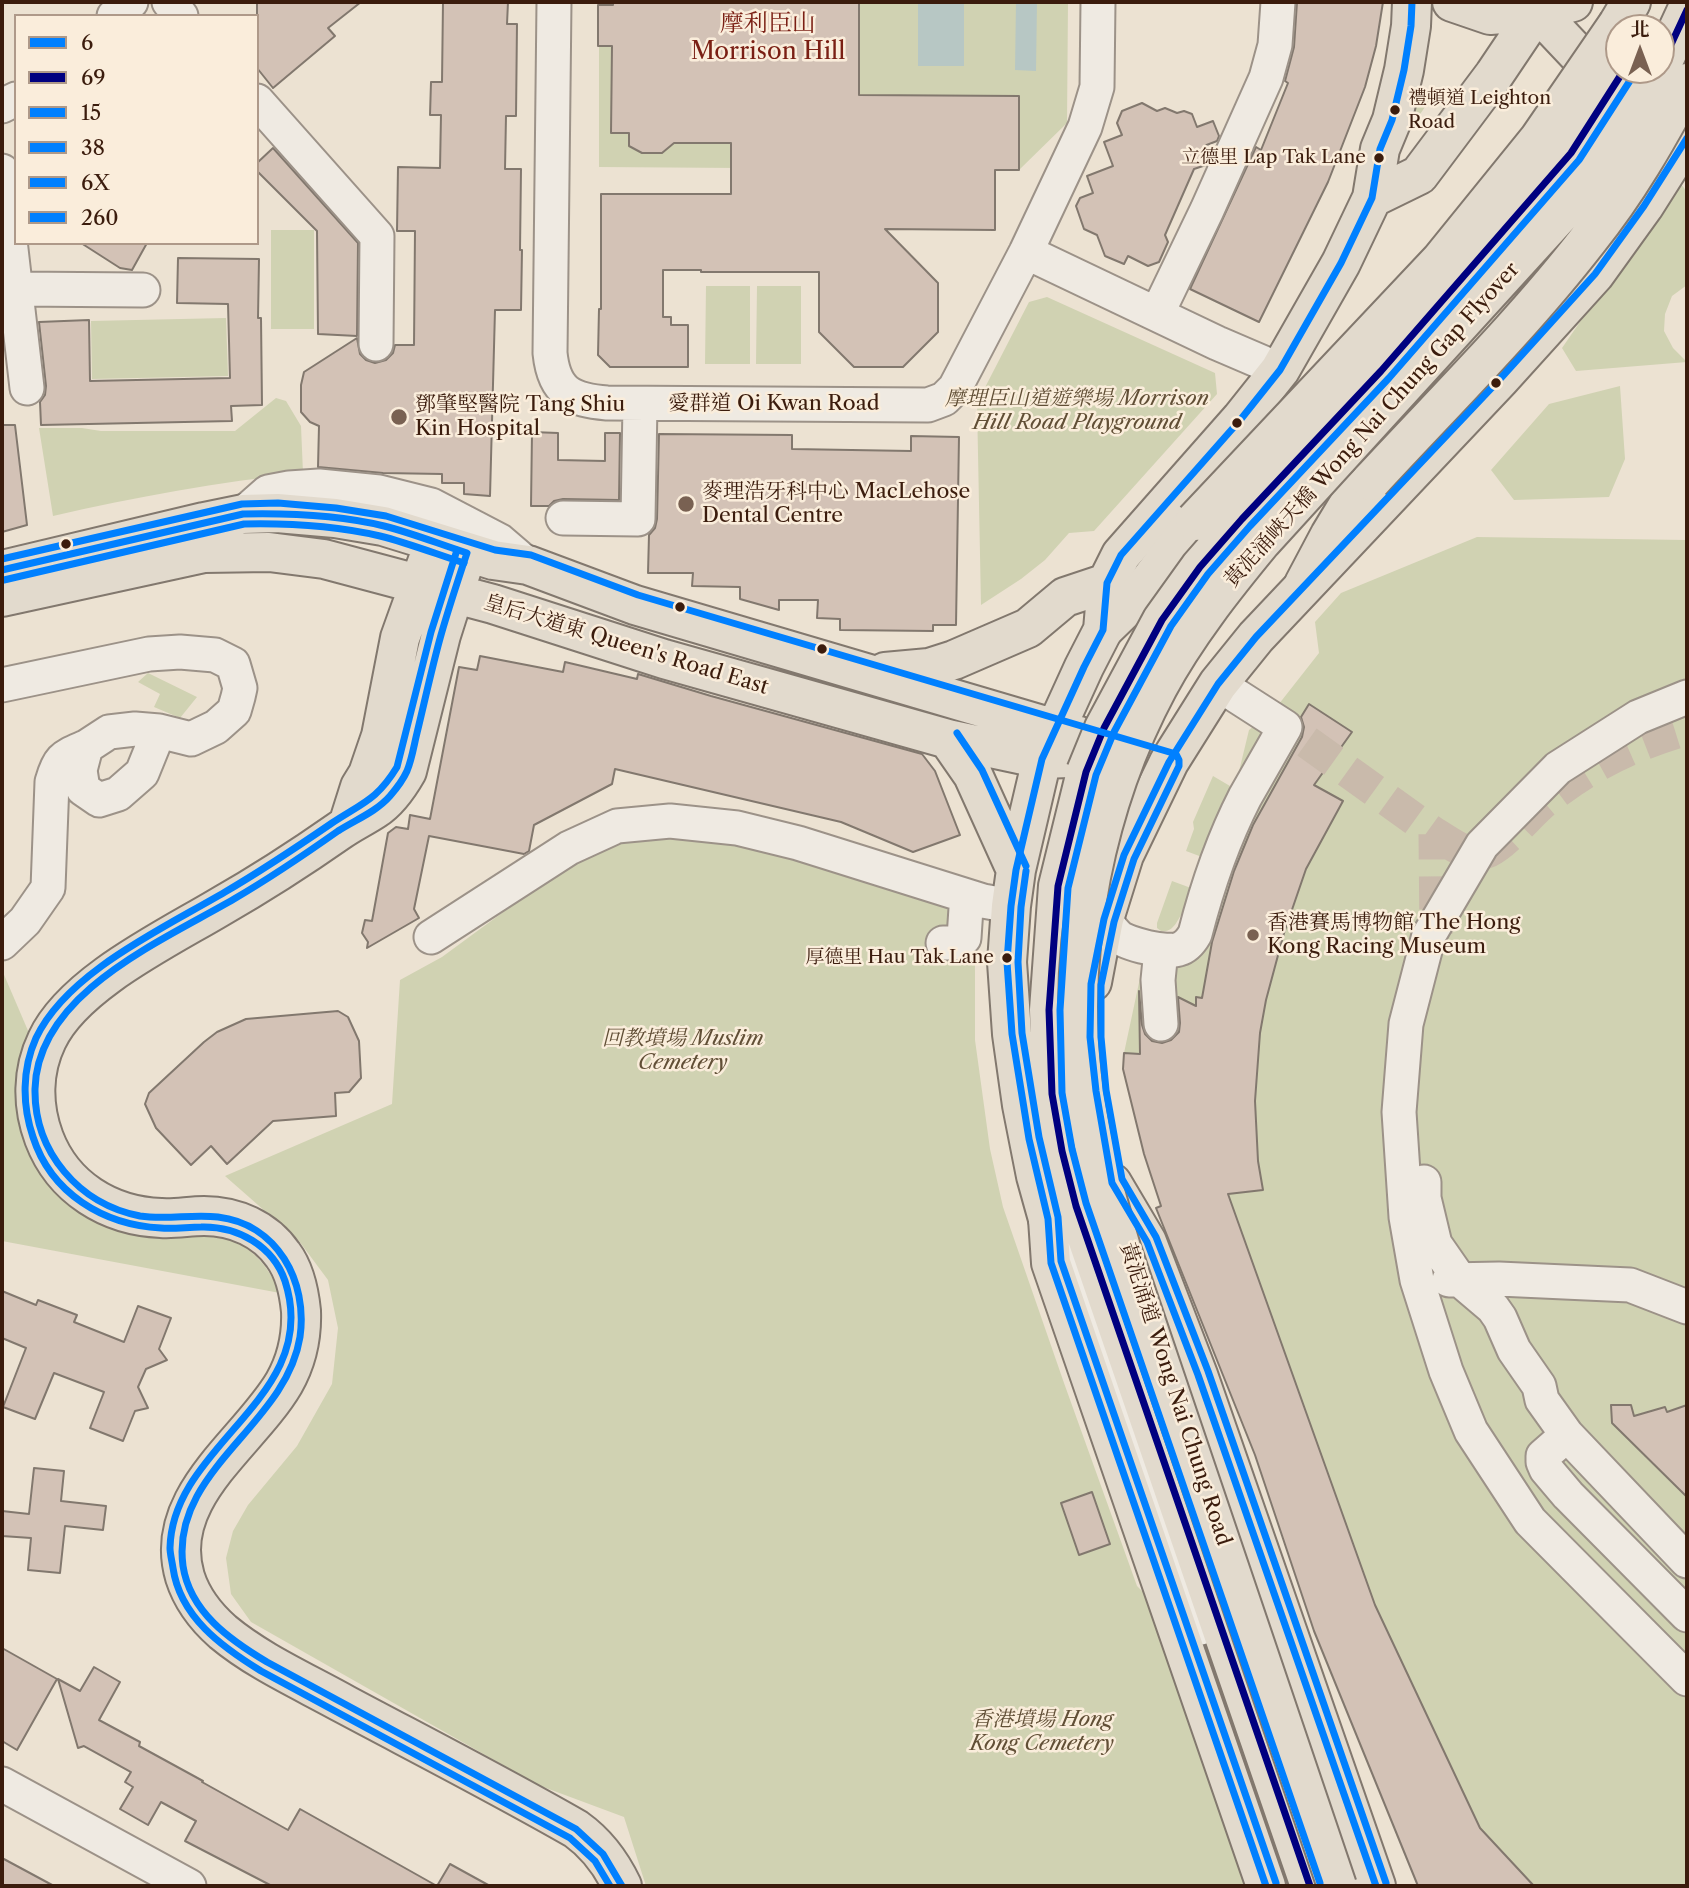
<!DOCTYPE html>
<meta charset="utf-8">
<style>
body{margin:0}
#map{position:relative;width:1689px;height:1888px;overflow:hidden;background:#ece2d2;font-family:"Libre Caslon Text","Noto Serif TC",serif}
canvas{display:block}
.frame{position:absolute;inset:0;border:4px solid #3b1c0d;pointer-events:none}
.legend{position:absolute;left:14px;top:14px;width:245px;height:231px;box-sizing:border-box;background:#faeddb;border:2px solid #ae9989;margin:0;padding:9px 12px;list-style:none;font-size:21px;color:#3b1c0d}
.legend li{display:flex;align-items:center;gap:14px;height:35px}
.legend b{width:35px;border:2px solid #ae9989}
.north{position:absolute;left:1605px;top:14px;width:70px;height:70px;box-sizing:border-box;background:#faeddb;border:2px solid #ae9989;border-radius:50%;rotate:0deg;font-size:19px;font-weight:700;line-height:28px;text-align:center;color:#3b1c0d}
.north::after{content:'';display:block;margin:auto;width:24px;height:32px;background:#796152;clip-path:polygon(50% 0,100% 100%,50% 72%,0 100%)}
</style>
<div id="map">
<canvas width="1689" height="1888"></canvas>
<div class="frame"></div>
<ul class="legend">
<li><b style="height:9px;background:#0080ff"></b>6</li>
<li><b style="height:9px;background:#000080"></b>69</li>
<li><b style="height:9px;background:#0080ff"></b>15</li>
<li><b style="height:9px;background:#0080ff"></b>38</li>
<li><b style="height:9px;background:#0080ff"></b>6X</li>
<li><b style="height:9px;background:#0080ff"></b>260</li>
</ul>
<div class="north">北</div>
</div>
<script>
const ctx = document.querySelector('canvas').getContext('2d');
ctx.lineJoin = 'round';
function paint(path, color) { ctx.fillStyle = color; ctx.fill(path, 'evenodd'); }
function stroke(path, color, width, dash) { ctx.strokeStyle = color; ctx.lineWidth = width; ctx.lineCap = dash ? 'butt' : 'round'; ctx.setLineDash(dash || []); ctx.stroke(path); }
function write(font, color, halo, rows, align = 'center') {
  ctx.font = font + ' "Libre Caslon Text","Noto Serif TC",serif'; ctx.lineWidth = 5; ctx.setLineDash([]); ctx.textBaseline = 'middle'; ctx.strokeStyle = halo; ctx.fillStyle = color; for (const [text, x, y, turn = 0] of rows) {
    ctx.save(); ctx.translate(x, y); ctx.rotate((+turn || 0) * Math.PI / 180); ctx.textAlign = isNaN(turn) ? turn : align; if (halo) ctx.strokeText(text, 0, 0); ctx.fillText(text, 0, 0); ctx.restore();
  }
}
paint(new Path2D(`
 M599,2H1068L1067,123L1019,170L599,167Z
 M1418,85L1434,94L1405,136Z
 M1678,180L1687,192V285L1672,296L1665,314L1664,331L1673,348L1687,362L1576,371L1562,348Z
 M271,230H314V329H271Z
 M706,286H750V364H705Z
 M757,286H801V364H756Z
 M1047,297L1215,373L1217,394L1094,531L1069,533L1045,560L1021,579L981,605L977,403L1029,302Z
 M226,318L228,376L92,379L91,321Z
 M1620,386L1625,459L1609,497L1514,500L1491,470L1549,404Z
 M276,398L286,401L301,426L303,473C219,482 135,497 53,516L39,428H82L101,431H235Z
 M1477,537L1687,540V1886H1422L1314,1631L1255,1455L1162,1206L1144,1154L1123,1069L1124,1053L1140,978H1171L1183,912C1177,920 1174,933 1161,931L1157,928V923L1172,881L1191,888L1202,857L1186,851L1194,829L1193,822L1213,776L1230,786L1226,802L1235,788L1249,730L1275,709L1319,653L1315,622L1341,593Z
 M148,673L197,697L180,718L154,707L160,694L138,682Z
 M630,833L749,842L979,912L975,960V1040L990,1149L1003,1207L1064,1383L1137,1586L1162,1611L1260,1886H646L624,1817L538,1785L251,1622L231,1594L226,1558L233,1531L248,1505L297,1446L332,1384L338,1328L328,1280L299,1241L225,1176L392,1104L400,980L442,957L570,863Z
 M2,970L29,1033L40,1163L235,1240C257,1254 270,1269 280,1293L2,1241Z`), '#d0d2b2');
paint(new Path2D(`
 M918,2H964V66H918Z
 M1016,2H1037L1036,71L1015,70Z`), '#b7c7c4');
const building = new Path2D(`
 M257,2H361L328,28L335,36L273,88L257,68Z
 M443,2H508L507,24H517L516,116H506L505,169H521L520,250H522L521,310H495L490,496L464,494V483H442V474L383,473L318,467L319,426L310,422L301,412V385L304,372L357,338L360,354L366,360L375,363L386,360L393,353L395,345H414L415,231H397L398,167L440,168L441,115H430L431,82H442Z
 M613,2H859V95L1019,96V170H995V230L885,229L938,283V332L903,367H854L819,332V272H701V270H663V317H671V325H688V367H610L598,355L599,309H601V194H731V143H674L662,153H642L629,146V133H611L612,46H598V5H613Z
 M1297,2H1383L1376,46L1365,87L1328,182L1259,322L1190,289L1256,147L1261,150L1288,83L1285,81L1294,47Z
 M1142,103L1157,111L1165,108L1177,113L1184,111L1192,114L1197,127L1213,121L1219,136L1217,141L1204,146L1209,159L1206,165L1194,169L1165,235L1168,242L1159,262L1148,266L1128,256L1124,264L1105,256L1097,235L1084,229L1076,206L1080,198L1093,193L1087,176L1113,166L1104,142L1122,135L1117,123L1122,111Z
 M273,148L358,243L357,336L318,334L317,231L257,171V163Z
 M81,243H147L132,270L120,268Z
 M178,258L259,259L258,318H261L262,405L231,406L232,421L41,425L40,402L45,395L46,386L39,322L89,320L90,381L230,378L228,304L177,303Z
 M2,425H15L27,525L2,532Z
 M532,432L558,433V460L605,461V433H620L619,500L563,499L554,501L549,506H531Z
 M659,434L792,435V449L911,451V436L959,437L956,625H933V631L840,630V619L817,618L818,600H779V610L740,599V587L692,586L693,573H648L649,535L655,528L657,519Z
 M480,656L563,672L565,662L637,679L638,674L711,696L922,754L935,771L960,835L913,852L841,822L615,769L612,784L534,825L529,851L524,854L429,836L414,909L419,918L367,948L368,942L362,933L365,920L372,921L388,833L396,827L408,829L410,815L430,819L459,667L477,670Z
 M1309,704L1352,732L1314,785L1343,801L1306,869L1284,933L1266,1000L1260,1033L1255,1101L1258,1161L1263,1190L1228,1194L1375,1605L1480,1828L1534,1886H1418L1314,1631L1255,1455L1156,1208L1161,1206L1144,1154L1123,1069L1124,1053L1140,1054L1139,991L1142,1025L1145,1034L1152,1041L1162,1043L1171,1040L1179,1032L1180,1023L1178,997L1196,1006V997L1202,998L1212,942L1234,871L1253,825L1302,737L1304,727L1301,717Z
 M338,1011L348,1017L359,1041L361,1078L349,1092L335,1093L336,1116L273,1121L227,1164L211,1146L191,1165L156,1128L145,1104L149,1093L204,1042L217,1032L246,1019Z
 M2,1291L36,1305L38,1300L77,1315L74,1322L124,1342L138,1306L171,1318L159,1349L167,1360L146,1369L138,1387L148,1408L135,1411L123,1441L90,1428L104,1392L54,1373L35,1419L3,1407L26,1348L2,1338Z
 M1611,1405H1631L1634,1416L1665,1407L1667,1412L1687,1405V1497L1612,1423Z
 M34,1468L64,1471L61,1501L106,1506L103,1530L65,1526L60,1573L28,1570L31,1538L2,1536V1511L29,1514Z
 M1092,1492L1110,1544L1079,1555L1061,1503Z
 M2,1648L57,1679L17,1750L2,1741Z
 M94,1667L120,1682L99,1720L140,1742L139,1746L203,1781L202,1782L288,1830L300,1809L437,1886L450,1864L490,1886H272L185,1841L196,1821L161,1802L148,1825L120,1809L133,1787L125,1782L131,1772L84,1746L78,1748L58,1679L80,1691Z
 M2,1858L54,1886H2Z`);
paint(building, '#d3c2b6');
stroke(building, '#82786e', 2);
stroke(new Path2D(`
 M1307,742L1435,834L1436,934
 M1435,834C1451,843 1470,860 1489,851C1506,843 1529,814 1545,801C1590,765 1632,745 1687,729`), '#c9baab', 33, [33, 17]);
const minor = new Path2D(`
 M169,2L181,16
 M554,2L550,353C554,392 571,400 607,403L928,405L944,399L955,388L1026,252L1085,127L1097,87L1098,2
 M114,16L131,2
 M257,101L377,236L376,344
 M2,106L16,99
 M2,171L27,388
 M1026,252L1217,343L1280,370
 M2,291L16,289L143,290
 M1157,314L1207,210L1266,78L1275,45L1278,2
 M243,514L268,492L289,488L319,486L379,492L431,505L500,541L528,565
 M563,518L638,519L640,404
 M2,685L149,654L180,652L215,655L233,664L240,688L238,697L234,711L216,727L191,739L159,731L135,729L109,732L86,747L80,770L83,789L99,800L118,794L142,773L159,731
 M1687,697L1638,717L1558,768L1482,845L1429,935L1406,1024L1399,1112L1406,1217L1417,1280L1446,1371L1471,1431L1530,1521L1687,1679
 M1104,919C1109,925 1113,932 1119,937C1127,944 1168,954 1179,949C1186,947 1191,941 1195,934C1207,887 1223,840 1245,797C1258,774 1272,750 1285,727L1218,684
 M431,937L569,848L617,826L670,821L737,828L798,843L983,901L1011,906
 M2,943L25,921L48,888L52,782C59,757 63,757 86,747
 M943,943H957L964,938L966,908L969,897
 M1161,950L1158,980L1161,1024
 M1424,1182V1198L1435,1244L1460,1280L1493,1308L1500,1318L1514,1350L1539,1386L1542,1400L1567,1435
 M1048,1219L1071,1257L1201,1628
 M1449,1280L1499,1279L1630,1285L1687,1307
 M1687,1561L1567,1435L1543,1456V1462L1546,1469L1568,1495L1687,1615
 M2,1784L189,1886`);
const major = new Path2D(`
 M1452,2L1490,15L1537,11L1573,2
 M1537,11L1588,65L1616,87
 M1372,198L1419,175L1494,75L1537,11L1545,2
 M467,553L441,635L407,771C399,785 389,800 375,809C363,817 350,823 339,831C299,859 260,884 218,908C166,939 73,984 47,1040C32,1071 32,1106 44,1138C63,1188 109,1216 161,1218C176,1219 189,1216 204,1216C235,1216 265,1229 283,1255C295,1271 299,1291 301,1311C302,1336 296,1362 284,1383C248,1444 161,1497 185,1577C192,1599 206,1617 223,1632C259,1662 305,1682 346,1705C423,1746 501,1786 576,1829C597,1844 611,1863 622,1886
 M2,570L204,522L243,514L277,513L335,518L383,526L493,560L528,565L635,605L1079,736
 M2,597L204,553L269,552L324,559L493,604L664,659L948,739L1042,759L1069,758
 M885,672L929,668L954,660L1028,628L1065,597L1107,583
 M948,739L973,775L1016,870
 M348,825L360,787L368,774L381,736L400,638L428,560
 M1092,982L1104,919L1124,855L1169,762L1218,684L1256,637L1500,379L1595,274L1644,206L1687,138
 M1048,1219L1036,1176L1022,1105L1012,1034L1007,962L1011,906L1016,870L1042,759L1084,667L1103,630L1107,583L1121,555L1241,419L1280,370L1341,263L1372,198L1380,149L1392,120L1404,70L1411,26L1412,2`);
const highway = new Path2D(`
 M1618,24L1631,2
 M1661,66L1687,10
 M1304,584L1330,535L1350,502L1371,481
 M1103,630L1139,595L1195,521
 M1086,772L1058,886L1049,1010L1052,1094L1062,1151L1076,1206L1310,1886
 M1112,1183L1147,1242L1198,1375L1376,1886
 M1048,1219L1051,1263L1266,1886`);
stroke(minor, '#9c9288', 37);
stroke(major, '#82786e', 42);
stroke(highway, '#82786e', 42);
stroke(minor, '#efeae2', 33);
stroke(major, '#e2dacd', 38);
stroke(highway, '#e2dacd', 38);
const highwayBridge = new Path2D(`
 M1371,481C1444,402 1522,325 1588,240C1627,192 1658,138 1687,83
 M1195,521L1441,260L1539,139L1618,24
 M1086,772L1104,728L1162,620L1200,567L1242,519L1381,371L1571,153L1624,70
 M1337,1886L1122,1251C1105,1194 1089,1136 1082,1076C1067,946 1096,803 1158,687C1186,635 1224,587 1262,541L1562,212C1598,167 1634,122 1659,70`);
stroke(highwayBridge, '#82786e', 42, []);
stroke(highwayBridge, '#e2dacd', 38);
stroke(new Path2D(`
 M467,553C458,580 449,607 441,635C432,667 425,700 417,733C414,745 412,759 407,771C403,780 396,789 390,796C376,812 355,820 338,831C304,855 270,878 234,899C162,941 37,993 35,1089C34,1152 79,1204 140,1216C166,1220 192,1214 218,1217C277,1224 308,1281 300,1337C286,1426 170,1470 183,1566C190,1612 230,1640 267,1662L576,1829L603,1854L622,1886
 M2,570L243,514C289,513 339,515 384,526C412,533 439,544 467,553`), '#0080ff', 7);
stroke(new Path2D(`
 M1661,66L1687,10
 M1310,1886L1076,1206L1062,1151L1052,1094L1049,1010L1058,886L1086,772L1104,728L1162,620L1200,567L1242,519L1381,371L1571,153L1624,70`), '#000080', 7);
stroke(new Path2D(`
 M457,550L431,632L397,767C377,800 362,803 332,823C297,847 261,871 225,892C164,928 67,972 36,1038C22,1069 22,1105 33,1137C51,1193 103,1225 161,1228C174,1229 188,1227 201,1227C238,1226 273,1246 285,1281C323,1398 172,1443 170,1548C170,1554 172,1561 173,1568C180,1617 222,1647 261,1671L570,1838L595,1861L610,1886
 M4,580L244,524C289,523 336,526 380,536C408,543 436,554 464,563`), '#0080ff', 7);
stroke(new Path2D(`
 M1266,1886L1051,1263L1048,1219L1029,1139L1012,1034L1007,962L1011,906L1016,870L1042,759L1084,667L1103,630L1107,583L1121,555L1241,419L1280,370L1341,263L1372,198L1380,149L1392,120L1404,70L1411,26L1412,2
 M1376,1886L1198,1375L1147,1242L1112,1183L1096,1091L1090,1037L1091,984L1104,919L1124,855L1169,762L1218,684L1256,637L1500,379L1595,274L1644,206L1687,138`), '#0080ff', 7);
stroke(new Path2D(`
 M2,559L242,504L278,503L336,508L386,516L495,550L531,555L638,595L1176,754L1179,760V766L1134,859L1114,922L1101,985V1037L1106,1090L1122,1179L1156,1237L1208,1371L1386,1883
 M957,733L982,770L1026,866
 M1026,871L1021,907L1018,962L1022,1033L1039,1137L1058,1217L1061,1261L1276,1883`), '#0080ff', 7);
stroke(new Path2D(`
 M1320,1883L1086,1203L1072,1149L1062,1093L1060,1010L1068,888L1096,775L1114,732L1171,626L1208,574L1250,526L1389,378L1579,160L1633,76`), '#0080ff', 7);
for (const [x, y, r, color] of [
 [1395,110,6,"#3b1c0d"],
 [1379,158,6,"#3b1c0d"],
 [1496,383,6,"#3b1c0d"],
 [399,417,9,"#796152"],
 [1237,423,6,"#3b1c0d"],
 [686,504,9,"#796152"],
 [66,544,6,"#3b1c0d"],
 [680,607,6,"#3b1c0d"],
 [822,649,6,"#3b1c0d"],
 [1253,935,7,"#796152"],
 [1007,958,6,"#3b1c0d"]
]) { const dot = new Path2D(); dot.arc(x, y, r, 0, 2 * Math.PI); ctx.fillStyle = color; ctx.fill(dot); stroke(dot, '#faeddb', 2.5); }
write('19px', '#3b1c0d', '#faeddb', [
 ["禮頓道 Leighton",1408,99,"left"],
 ["Road",1408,123,"left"],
 ["立德里 Lap Tak Lane",1366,158],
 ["厚德里 Hau Tak Lane",994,958]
], 'right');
write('italic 21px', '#614f36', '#faeddb', [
 ["摩理臣山道遊樂場 Morrison",1077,399],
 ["Hill Road Playground",1077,423],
 ["回教墳場 Muslim",683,1039],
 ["Cemetery",683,1063],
 ["香港墳場 Hong",1042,1720],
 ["Kong Cemetery",1042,1744]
]);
write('21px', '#3b1c0d', '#faeddb', [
 ["愛群道 Oi Kwan Road",774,404],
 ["黃泥涌峽天橋 Wong Nai Chung Gap Flyover",1372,425,-48],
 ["皇后大道東 Queen's Road East",626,645,17],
 ["黃泥涌道 Wong Nai Chung Road",1175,1394,72]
]);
write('21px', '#3b1c0d', '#faeddb', [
 ["鄧肇堅醫院 Tang Shiu",415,405],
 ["Kin Hospital",415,429],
 ["麥理浩牙科中心 MacLehose",702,492],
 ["Dental Centre",702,516],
 ["香港賽馬博物館 The Hong",1267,923],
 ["Kong Racing Museum",1267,947]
], 'left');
write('24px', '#7a1f14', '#faeddb', [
 ["摩利臣山",768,24],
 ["Morrison Hill",768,52]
]);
</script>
